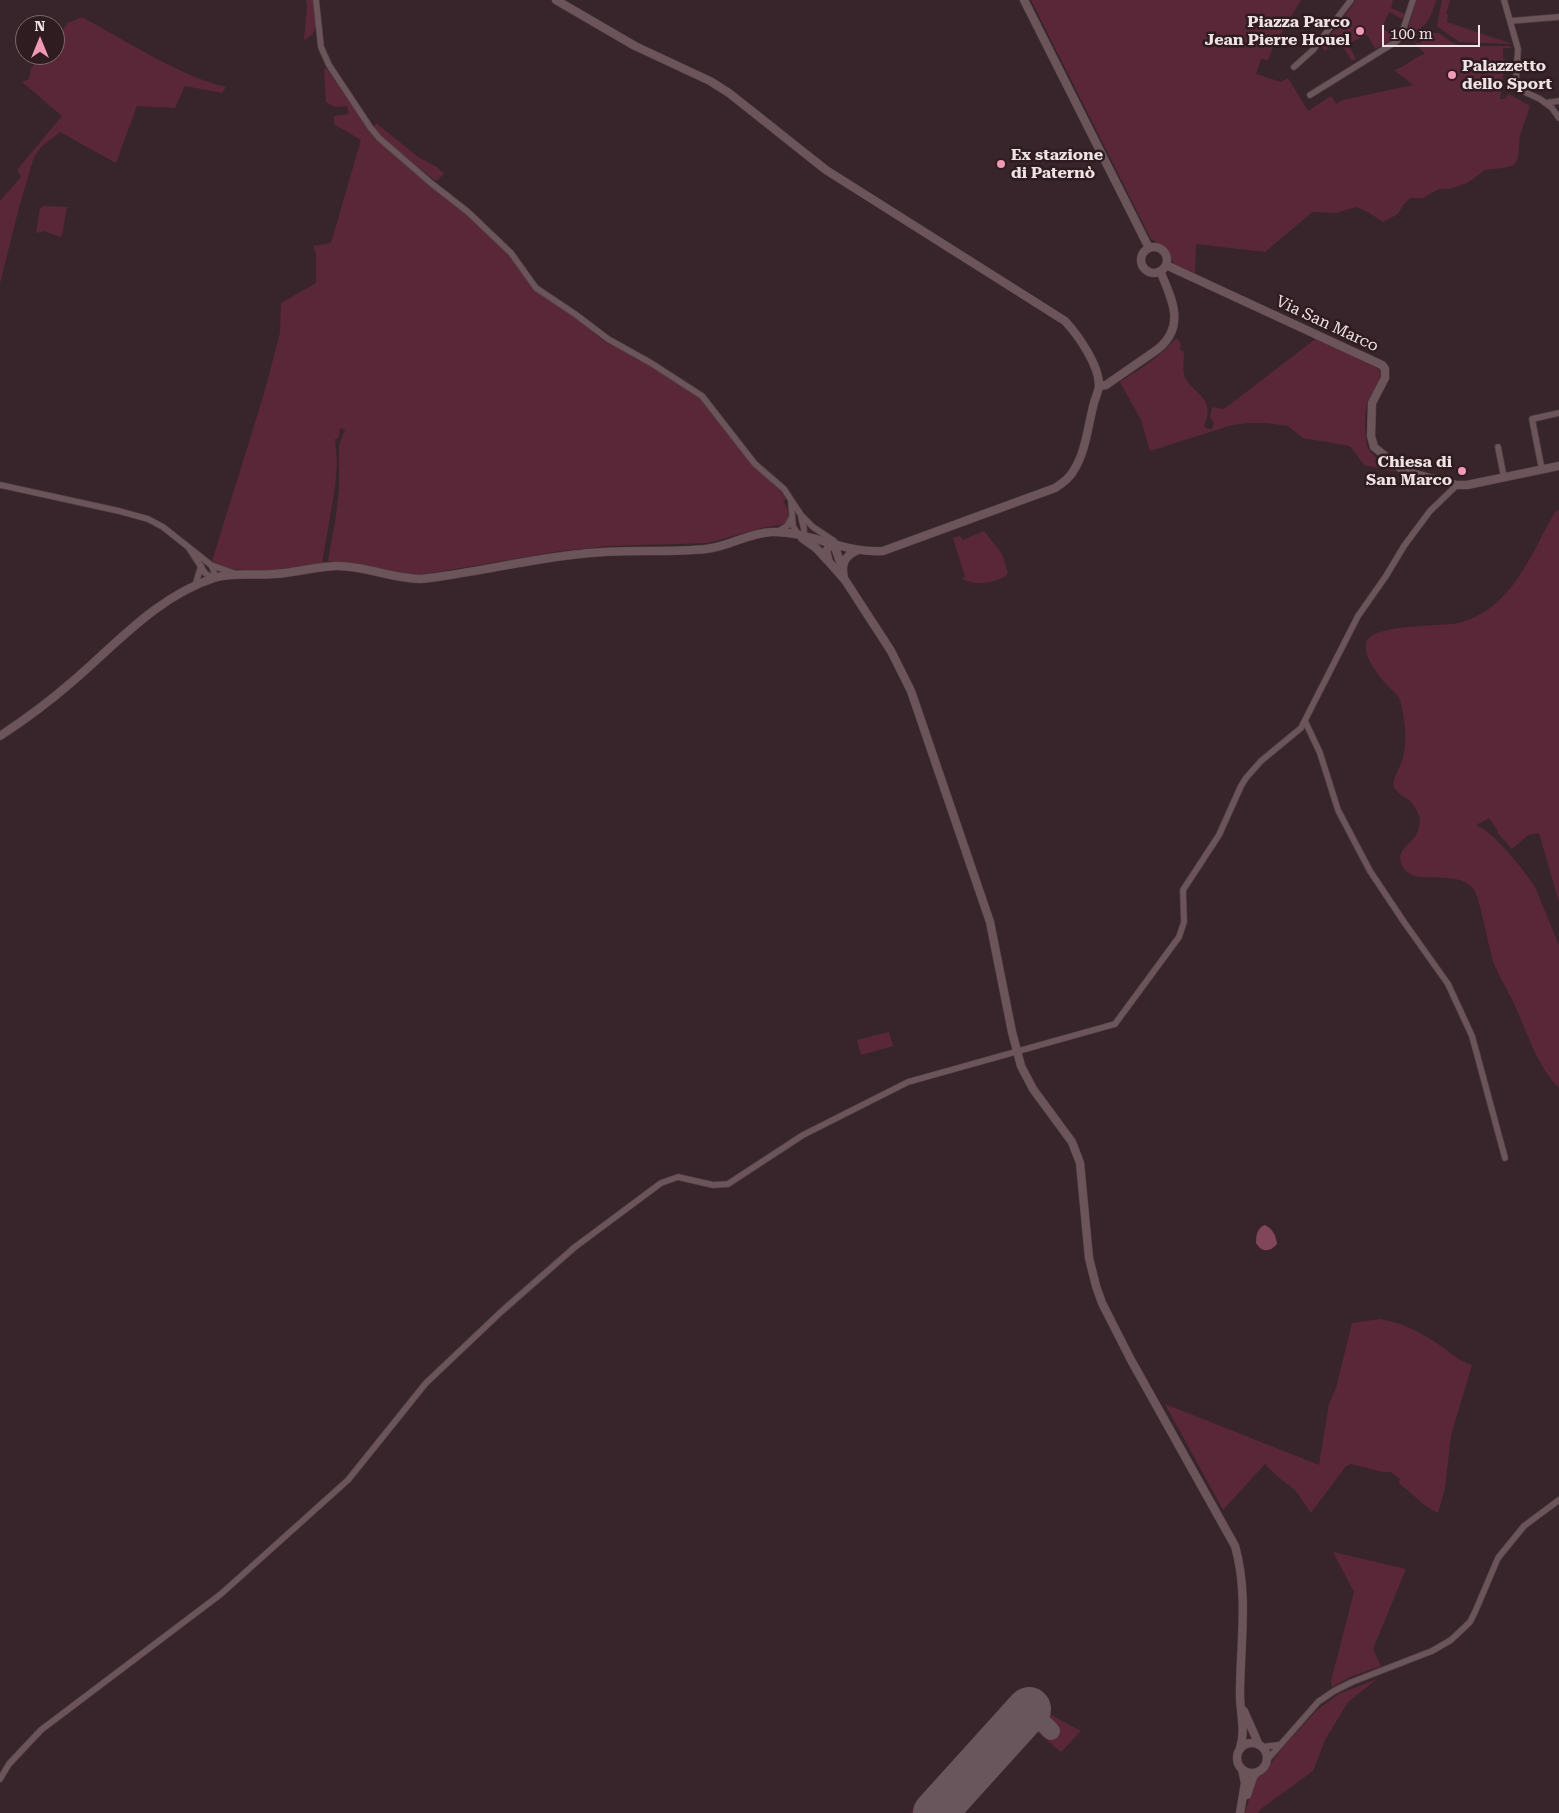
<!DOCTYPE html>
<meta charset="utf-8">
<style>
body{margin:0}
#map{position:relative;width:1559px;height:1813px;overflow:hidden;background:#38252b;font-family:"Roboto Serif",serif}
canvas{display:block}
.north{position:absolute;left:15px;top:15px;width:50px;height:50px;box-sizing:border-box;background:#2e1c21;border:1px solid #7b6b6f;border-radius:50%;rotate:0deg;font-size:14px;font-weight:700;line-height:20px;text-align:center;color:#efe2e5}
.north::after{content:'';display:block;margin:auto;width:18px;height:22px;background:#f09ab5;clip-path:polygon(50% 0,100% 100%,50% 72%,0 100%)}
.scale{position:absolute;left:1382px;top:25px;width:98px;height:22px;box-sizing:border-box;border:2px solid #efe2e5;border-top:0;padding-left:6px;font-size:15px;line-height:18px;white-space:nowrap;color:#efe2e5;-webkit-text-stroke:4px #2e1c21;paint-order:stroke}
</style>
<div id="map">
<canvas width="1559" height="1813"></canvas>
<div class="north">N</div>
<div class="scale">100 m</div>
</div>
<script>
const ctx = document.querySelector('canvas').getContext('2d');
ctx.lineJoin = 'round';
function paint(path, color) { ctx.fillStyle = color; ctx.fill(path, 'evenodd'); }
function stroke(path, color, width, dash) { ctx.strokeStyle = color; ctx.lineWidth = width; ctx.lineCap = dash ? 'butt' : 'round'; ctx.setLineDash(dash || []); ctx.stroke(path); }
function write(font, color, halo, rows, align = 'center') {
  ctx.font = font + ' "Roboto Serif",serif'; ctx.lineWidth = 5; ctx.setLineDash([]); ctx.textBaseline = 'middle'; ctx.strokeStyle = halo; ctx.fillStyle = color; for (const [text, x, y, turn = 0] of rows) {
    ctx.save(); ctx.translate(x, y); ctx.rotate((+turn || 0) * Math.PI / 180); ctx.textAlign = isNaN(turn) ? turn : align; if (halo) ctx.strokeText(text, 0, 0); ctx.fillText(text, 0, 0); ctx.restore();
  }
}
paint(new Path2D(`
 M306,0H313C314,16 322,33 304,40L307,8Z
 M1031,0H1301L1274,45L1268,60L1261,59L1256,74L1281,82L1288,78L1308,111L1331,96L1336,104L1343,100L1413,85L1394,70C1406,67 1414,57 1425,54L1415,43H1420L1431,33H1439L1451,42L1460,46H1509L1513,48H1503V58L1505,59L1500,99H1504L1509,94L1530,106L1520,135L1518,158L1514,165L1503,168L1485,170L1467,183L1450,189H1439L1423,198H1410L1403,205L1398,214L1383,222L1368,212L1356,207L1336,213L1314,212L1310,214L1265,252L1196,244L1195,273L1174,264L1166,248L1151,239Z
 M1356,0H1393L1391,8L1405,14L1403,19L1389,12L1382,28L1395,38L1375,49L1367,34L1348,44L1356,59L1352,61L1340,42L1325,51L1322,47Z
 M1417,0H1436C1431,18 1427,27 1409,35L1406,34Z
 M1442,0H1450L1446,14L1448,15L1447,22L1512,44L1459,42L1437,26Z
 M82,17C125,40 179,76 226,87L222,93L185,86L175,108L137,106L116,163L60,132L41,147L34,157L19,207L0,283V201L21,177L17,170L62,116L22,82L29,79L31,69L41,55H55V39L68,23Z
 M324,69H327L374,138L424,180L464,211L510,255L535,291L575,317L604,341L650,364L701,398L782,493L786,499L783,501C789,510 790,514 785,524L761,528L708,543L609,546L561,551L419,575C388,572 358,564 328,561L336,516L339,488V445L345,430L340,428L338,439H335L337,463L335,488L322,563L267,571L228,569L212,561L263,397L280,333L281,303L316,283V254L313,246L331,243L361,140L334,124V116L349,114L347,106L335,107L326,102Z
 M376,123L418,157L437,167L444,174L436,181L403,155L374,129Z
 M44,206L67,207L62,235L60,237L44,231L36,233L40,209Z
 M1318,337L1379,369C1383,381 1373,390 1368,400C1364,408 1364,443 1369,450C1375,459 1388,465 1396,472L1364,465L1350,446L1303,438L1288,426L1267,423H1248L1232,425L1150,451L1141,420L1120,382C1140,369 1161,357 1176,338L1181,343L1180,350L1184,352C1184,360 1182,370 1185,377C1193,395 1217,397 1204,426L1208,429H1212L1214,423L1210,417L1212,407L1224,409Z
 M1559,510V902L1539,833L1528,835L1512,849L1497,832L1498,831L1489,818L1476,825C1494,832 1524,870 1535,887L1559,945V1088C1537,1065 1529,1037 1516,1008C1509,992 1499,977 1493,961C1489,948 1479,894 1473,888C1454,868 1413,887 1403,867C1394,850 1410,846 1416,835C1419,829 1420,823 1420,817C1417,811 1414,805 1410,801C1405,797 1398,794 1395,789C1390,782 1400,768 1402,761C1408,742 1405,719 1400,700C1399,695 1392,691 1388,686C1380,678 1363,656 1366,644C1369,623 1441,627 1458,623C1511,611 1531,554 1555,512Z
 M984,531L1002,554L1008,573C1001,583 972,587 962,578L965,577L953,538L960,536L963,540Z
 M889,1032L893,1046L861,1055L857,1040Z
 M1380,1319C1401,1323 1417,1330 1435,1342C1447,1350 1458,1360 1472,1365L1451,1435L1445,1488L1438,1513L1427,1507L1399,1483L1400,1479L1391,1472H1383L1351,1464L1346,1466L1311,1513L1295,1490L1278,1477L1265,1464L1223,1510L1165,1404L1319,1465L1329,1404L1336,1388L1352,1323Z
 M1333,1552L1406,1569L1373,1649L1381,1666L1350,1677L1332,1687L1331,1681L1354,1592Z
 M1377,1679L1348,1702L1325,1740L1313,1771L1262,1808L1258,1813H1245L1255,1779L1264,1773L1283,1747L1318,1709L1339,1694Z
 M1023,1690L1053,1716L1081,1731L1061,1752L1034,1729L958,1813H910Z`), '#5a2739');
paint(new Path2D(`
 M1265,1225C1273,1229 1276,1236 1277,1244C1270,1252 1262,1253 1256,1243C1256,1235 1257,1228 1265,1225Z`), '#81465a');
stroke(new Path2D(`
 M1029,1709L1051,1731`), '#68565c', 18);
stroke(new Path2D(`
 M935,1813L1029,1709`), '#68565c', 44);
const minor = new Path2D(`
 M316,0L321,47L329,65L370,127L379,138L431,183L468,212L511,253L536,288L575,314L608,339L651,363L702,396L755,464L784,489L801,515L813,527L834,541
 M1504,0L1518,49L1516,80L1519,86L1525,92L1540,99L1552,108L1559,118
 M1510,21L1559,17
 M1294,67L1313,50L1351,0
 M1310,95L1397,41L1402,33L1413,0
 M1545,103L1559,101
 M1498,447L1504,478
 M1542,470L1532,419L1559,413
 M0,485L119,511L148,519L163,527L211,565L214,571L213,579L205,573L189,548
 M791,501L793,526L798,535
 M801,517L804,529V537
 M777,532L787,526L792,517
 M211,565L236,574
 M195,586L201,566
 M1305,721L1320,753L1338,810L1370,871L1404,922L1448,984L1472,1036L1505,1158
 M1262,1747L1278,1745
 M1267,1760L1318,1702L1334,1691L1352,1682L1432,1651L1451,1640L1470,1622L1475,1612L1498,1558L1524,1526L1559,1500
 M0,1779L9,1764L41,1730L221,1594L348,1480L426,1383L502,1311L575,1247L661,1183L678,1177L713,1185L728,1184L803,1135L908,1082L1115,1024L1179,937L1184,922L1183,890L1219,835L1241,786L1246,778L1261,761L1301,728L1358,616L1386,576L1404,546L1430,511L1457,485`);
const tertiary = new Path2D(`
 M1024,0L1149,248
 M1141 260a13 13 0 1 1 26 0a13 13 0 1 1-26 0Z
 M1166,265L1382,365L1385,369V378L1372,403L1371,436L1374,447L1404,471L1457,485H1467L1559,466
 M1100,386L1106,385L1158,349C1186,326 1172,299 1160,271
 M802,538L816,548L827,560
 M831,544L826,551L829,562L845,580L891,651L911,691L990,922L1012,1032L1021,1066L1033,1089L1072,1142L1080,1163L1089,1258L1096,1286L1102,1303L1131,1360L1235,1546C1249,1595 1240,1645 1240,1695C1240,1713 1246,1730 1240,1748
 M834,544L842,568
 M844,578C841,564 844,556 858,550
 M0,736C26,719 50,701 73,681C116,644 158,596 214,578C234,572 253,576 274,574C296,573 317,566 338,566C366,566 392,579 421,579C475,573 528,559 581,554C623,549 665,553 706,549C729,547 747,533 772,532C809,531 845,554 883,551L1055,488C1063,483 1070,478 1074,470C1086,451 1088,425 1094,403C1095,398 1099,391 1099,385C1099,365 1078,335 1065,321L826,170L729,93L710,81L635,46L556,0
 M1244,1711L1259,1745
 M1237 1758a15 15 0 1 1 30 0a15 15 0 1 1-30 0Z
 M1247,1795L1253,1777L1257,1772
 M1240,1813L1245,1783L1242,1769`);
stroke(minor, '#514146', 7);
stroke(tertiary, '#514146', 9);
stroke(minor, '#6b555b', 5.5);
stroke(tertiary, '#6b555b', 8);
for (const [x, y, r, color] of [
 [1360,31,5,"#f09ab5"],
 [1452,75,5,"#f09ab5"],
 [1001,164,5,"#f09ab5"],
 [1462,471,5,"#f09ab5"]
]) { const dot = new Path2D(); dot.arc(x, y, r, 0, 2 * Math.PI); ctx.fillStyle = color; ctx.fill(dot); stroke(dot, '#2e1c21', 2); }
write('bold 16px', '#efe2e5', '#2e1c21', [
 ["Piazza Parco",1350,22],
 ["Jean Pierre Houel",1350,40],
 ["Palazzetto",1462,66,"left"],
 ["dello Sport",1462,84,"left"],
 ["Ex stazione",1011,155,"left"],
 ["di Paternò",1011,173,"left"],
 ["Chiesa di",1452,462],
 ["San Marco",1452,480]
], 'right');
write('16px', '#efe2e5', '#2e1c21', [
 ["Via San Marco",1327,324,25]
]);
</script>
